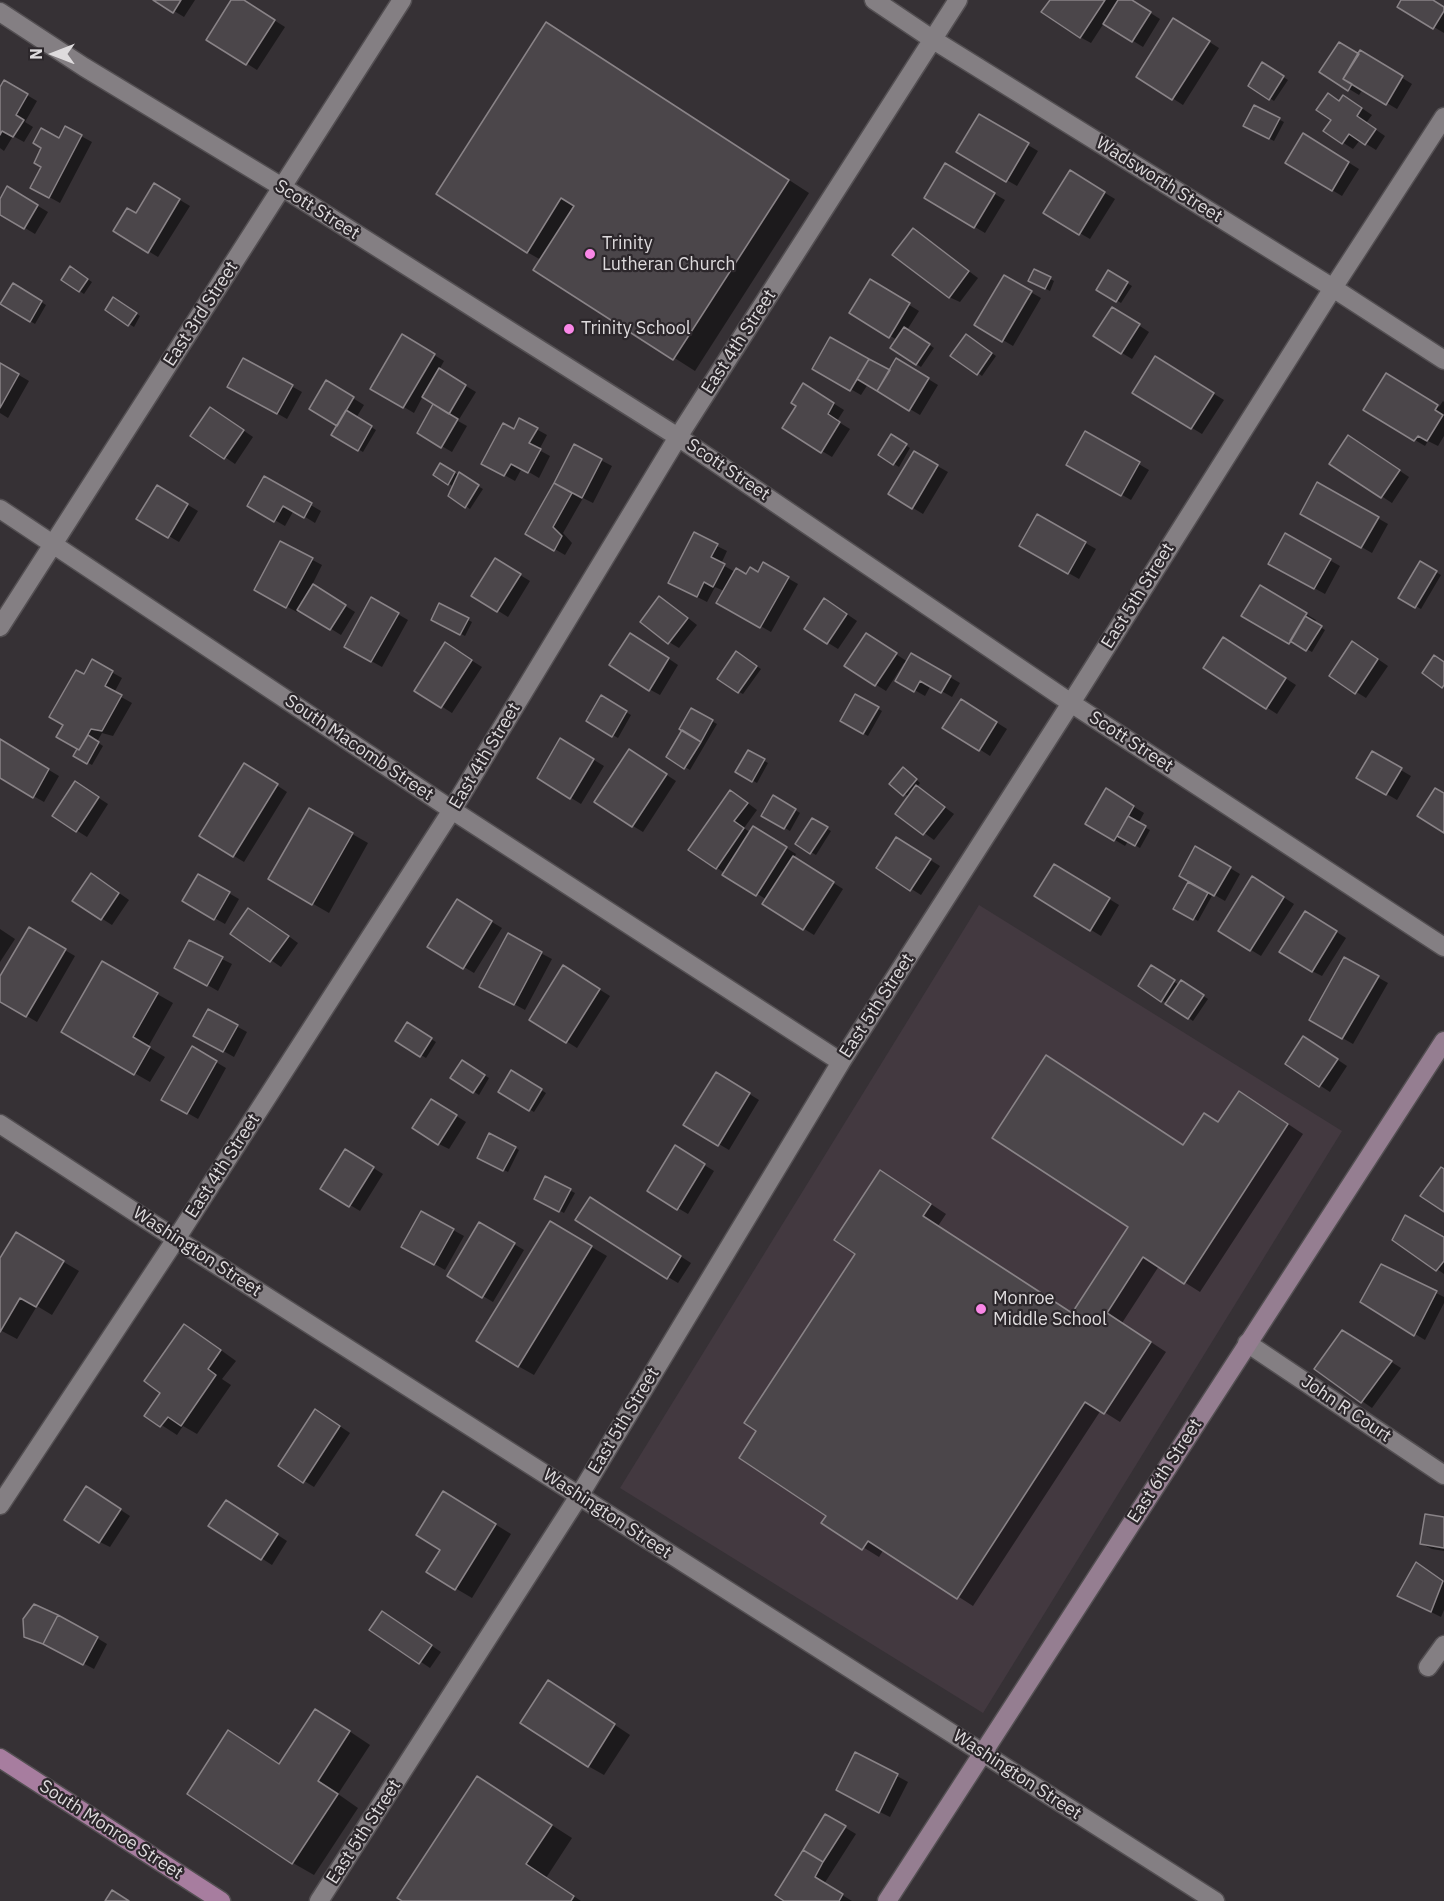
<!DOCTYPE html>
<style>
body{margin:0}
#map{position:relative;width:1444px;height:1901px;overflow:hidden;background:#363135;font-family:"IBM Plex Sans",sans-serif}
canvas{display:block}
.north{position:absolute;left:24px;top:24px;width:60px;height:60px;-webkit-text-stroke:4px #2c272b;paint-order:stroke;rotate:270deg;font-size:16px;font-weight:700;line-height:24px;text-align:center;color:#dedbdd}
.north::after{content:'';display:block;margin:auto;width:21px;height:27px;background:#dedbdd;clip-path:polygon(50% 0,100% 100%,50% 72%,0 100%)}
</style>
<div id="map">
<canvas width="1444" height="1901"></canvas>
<div class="north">N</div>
</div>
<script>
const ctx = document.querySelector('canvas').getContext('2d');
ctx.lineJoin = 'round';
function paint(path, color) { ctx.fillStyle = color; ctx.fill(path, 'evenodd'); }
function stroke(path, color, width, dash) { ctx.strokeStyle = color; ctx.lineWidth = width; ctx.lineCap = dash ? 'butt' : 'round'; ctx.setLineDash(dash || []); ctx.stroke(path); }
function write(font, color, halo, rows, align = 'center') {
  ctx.font = font + ' "IBM Plex Sans",sans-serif'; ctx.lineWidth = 4.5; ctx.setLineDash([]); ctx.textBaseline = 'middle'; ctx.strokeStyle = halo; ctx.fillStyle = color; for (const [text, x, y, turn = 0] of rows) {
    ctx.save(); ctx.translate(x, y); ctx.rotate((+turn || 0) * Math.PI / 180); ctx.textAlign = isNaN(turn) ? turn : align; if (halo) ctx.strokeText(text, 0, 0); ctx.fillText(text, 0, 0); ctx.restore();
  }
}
paint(new Path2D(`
 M979,905L1342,1131L983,1713L620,1488Z`), '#433940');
paint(new Path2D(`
 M156,0H195L184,17Z
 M233,0H242L285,27L257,70L208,39Z
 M1051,0H1130L1160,19L1143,47L1104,23L1091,43L1080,37Z
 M1403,0H1430L1444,8V33L1399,6Z
 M1184,26L1219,48L1183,105L1138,76Z
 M568,36L809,193L695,371L535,269L541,260L527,252Z
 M1361,52L1412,84L1397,109L1363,89L1359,95L1321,72L1360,56Z
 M1263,64L1288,80L1274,101L1250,85Z
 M5,82L37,101L25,122L33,127L24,142L13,136L4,151L0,148V91Z
 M1337,100L1345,104L1354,103L1372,115L1366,123L1385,136L1376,150L1360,140L1353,149L1325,131L1333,119Z
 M1255,107L1284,122L1274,141L1245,126Z
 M979,116L1038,151L1017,186L958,152Z
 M66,128L92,142L60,203L42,193L60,140Z
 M1304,135L1359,169L1342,196L1287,163Z
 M945,165L1005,200L985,233L926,198Z
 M1070,172L1115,199L1090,239L1045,213Z
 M155,185L190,206L158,257L115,231L136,215Z
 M8,188L48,212L35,234L0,213V201Z
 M913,230L978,278L960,302L949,297Z
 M70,268L92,282L84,294L63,280Z
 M1035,271L1054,281L1050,291L1035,283Z
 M1108,272L1132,286L1121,303L1098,289Z
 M1004,277L1041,298L1013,346L976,324Z
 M870,281L919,311L907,330L934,348L921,367L892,348L897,340L851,312Z
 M13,285L46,305L35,324L2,304Z
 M114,299L140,316L134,327L107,310Z
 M1123,315L1149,332L1132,359L1122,353Z
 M403,336L444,361L439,370L476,392L458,421L467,426L452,452L419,433L435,404L423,396L414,413L372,388Z
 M971,339L996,356L982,376L978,373Z
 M1155,358L1224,400L1202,434L1134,393Z
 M244,360L302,392L287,419L229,386Z
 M897,360L938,385L920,415L868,384L861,395L814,368L890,372Z
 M0,364L29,381L8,418L0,413Z
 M1386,375L1439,407L1443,401L1444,402V436L1438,446L1428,441L1425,446L1365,410Z
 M327,382L364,405L356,418L376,430L363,452L333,435L339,425Z
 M814,391L844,410L837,421L850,429L832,457L822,451Z
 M221,415L253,437L235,464L192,435Z
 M520,420L547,435L539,450L550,456L539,478L522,468L515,481L483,463L514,431Z
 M1085,433L1149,470L1131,500L1068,464Z
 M892,436L910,448L899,467L880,455Z
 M1358,443L1409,477L1392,503L1331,463Z
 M574,446L612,466L593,503L583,498L563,533L572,543L565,555L527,533Z
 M914,453L948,472L923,514L890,494Z
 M441,465L483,489L470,509L450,495L454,487L435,475Z
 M264,478L321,511L315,523L294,510L285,526L249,505Z
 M1318,484L1388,524L1372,553L1302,513Z
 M158,487L198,511L179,542L138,518Z
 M1038,516L1096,549L1079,579L1021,546Z
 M1285,535L1340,566L1325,594L1270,564Z
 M281,543L322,565L312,585L355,612L341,635L299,609L297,612L256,590Z
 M717,546L727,551L721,564L735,572L747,576L758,574L763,564L798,584L771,632L718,602L724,591L715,587L707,602L680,588Z
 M495,560L530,581L508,617L473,595Z
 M1420,563L1441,575L1421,609L1400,597Z
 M1260,587L1316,620L1314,623L1325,630L1312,652L1301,646L1300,648L1244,616Z
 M372,599L408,620L382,667L346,647Z
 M670,604L697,625L679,648L669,642Z
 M440,605L472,622L465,636L433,619Z
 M835,606L857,621L838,649L806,629Z
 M641,640L678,665L660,695L649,689Z
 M876,641L908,662L912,655L960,683L952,697L931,685L925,696L897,680L906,664L904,663L886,691L846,666Z
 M1234,645L1296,685L1277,714L1205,668Z
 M1363,649L1388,666L1366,698L1331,676Z
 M455,650L482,667L452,713L416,690Z
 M741,656L761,669L743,694L739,692Z
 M92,661L122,678L114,693L132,703L113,736L102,733L97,742L103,746L92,765L75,755L85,752L58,736Z
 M856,696L882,711L868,736L842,721Z
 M601,698L631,715L618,738L588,721Z
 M972,707L1007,729L990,756L945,727Z
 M692,710L717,724L690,770L668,757L684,730Z
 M561,740L604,766L581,804L539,778Z
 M0,741L59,776L44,802L0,777Z
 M748,752L768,763L757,783L737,771Z
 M1372,753L1411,776L1397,800L1358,777Z
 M639,757L676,781L643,832L633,826Z
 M255,771L287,792L244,862L201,836Z
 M908,772L920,783L917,787L954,814L934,840L897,813L909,797L891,784Z
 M85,789L108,804L87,837L54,816Z
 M1106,790L1144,813L1138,824L1150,830L1140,848L1128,841L1125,846L1087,823Z
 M774,797L800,813L790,831L763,815Z
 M741,798L757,810L744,828L751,833L764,834L796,854L794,858L843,889L814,935L764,904L767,900L717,868Z
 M310,810L368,843L329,913L270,879Z
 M812,820L831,831L816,855L797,844Z
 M906,845L940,866L921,895L878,868Z
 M1196,848L1240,874L1225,901L1213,894L1198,921L1175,908L1190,881Z
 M1065,872L1119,905L1101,936L1036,896Z
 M199,876L239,899L225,924L184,901Z
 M102,881L129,900L112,925L74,901Z
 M1263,884L1294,904L1261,956L1220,931Z
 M457,901L502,928L474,973L429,946Z
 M259,915L298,943L281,967L232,933Z
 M1316,919L1346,938L1322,976L1312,971Z
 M0,929L15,939L0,962Z
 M29,929L75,956L37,1022L0,1000V979Z
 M508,936L552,959L525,1010L492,992Z
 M222,959L232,964L218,991L176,967Z
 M1345,959L1388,983L1353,1044L1311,1020Z
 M102,963L173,1003L148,1047L165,1057L150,1082L63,1032Z
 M1152,967L1179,985L1181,982L1208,999L1193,1021L1162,1000Z
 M573,973L610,996L577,1048L531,1019Z
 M209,1011L247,1032L234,1057L195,1035Z
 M407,1024L436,1042L426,1058L397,1040Z
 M1314,1044L1347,1066L1330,1092L1287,1064Z
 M192,1048L226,1068L198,1119L163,1099Z
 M463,1062L489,1078L479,1095L453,1078Z
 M512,1072L546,1093L534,1112L500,1092Z
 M717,1074L759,1100L729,1150L685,1124Z
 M1255,1102L1303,1134L1200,1292L1159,1266L1122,1323L1166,1352L1120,1422L1101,1410L973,1606L884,1549L879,1557L824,1523L828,1515L758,1431L896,1181L946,1214L938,1226L1073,1315L1184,1146Z
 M442,1107L466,1122L449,1149L439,1144Z
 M490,1135L519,1150L508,1172L479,1157Z
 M675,1147L714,1171L688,1214L649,1191Z
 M346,1151L383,1174L360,1211L322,1188Z
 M546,1178L575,1193L564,1213L536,1198Z
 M600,1205L691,1263L678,1283L668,1277Z
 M422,1213L464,1236L445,1270L403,1246Z
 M480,1224L524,1250L493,1302L449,1276Z
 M566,1232L607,1256L534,1375L518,1366Z
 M16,1234L79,1271L52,1315L37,1306L17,1339L0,1330V1261Z
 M1444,1239V1274L1437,1269Z
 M1436,1293L1444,1297V1303L1425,1340L1362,1302Z
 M200,1335L236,1361L222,1379L231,1385L197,1434L183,1426L177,1435L146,1415Z
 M1353,1338L1401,1368L1372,1408L1316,1369Z
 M326,1417L350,1433L314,1487L280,1466Z
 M96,1494L130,1516L110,1547L100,1542Z
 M459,1502L511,1534L472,1598L428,1572L442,1549Z
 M236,1508L287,1541L272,1565L211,1526Z
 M1444,1518V1551L1432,1549L1422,1544Z
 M1427,1570L1444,1582V1610L1441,1617L1409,1601Z
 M392,1619L441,1652L430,1668L372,1629Z
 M97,1638L107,1644L94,1669L49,1645Z
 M564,1691L630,1735L604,1775L588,1766Z
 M337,1723L370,1745L338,1794L358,1808L314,1875L293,1863L229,1732L280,1765Z
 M856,1754L908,1782L890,1817L848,1796Z
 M478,1778L572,1838L546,1878L581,1901H405Z
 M826,1816L856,1834L824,1884L852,1901H786Z`), '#0007');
const building = new Path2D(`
 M153,0H181L173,13Z
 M231,0H244L275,20L246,65L206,40Z
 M1050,0H1105L1080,38L1041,12Z
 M1118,0H1132L1151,12L1132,42L1103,24Z
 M1401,0H1433L1444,7V11L1433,29L1397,7Z
 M1173,18L1210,41L1172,100L1136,77Z
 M546,22L789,180L673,360L533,270L574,206L561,198L527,253L436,194Z
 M1339,42L1359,54L1343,79L1352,84L1348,91L1319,72Z
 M1360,50L1403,76L1386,105L1343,79Z
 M1262,62L1284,76L1269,100L1248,86Z
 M4,80L28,94L16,115L24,120L13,137L2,131L0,135V87Z
 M1328,93L1339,101L1343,95L1362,108L1357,116L1376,129L1365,145L1349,134L1342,144L1323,131L1331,120L1316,110Z
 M1254,105L1280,118L1269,139L1243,126Z
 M979,114L1029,143L1006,182L956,152Z
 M65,126L82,135L49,198L30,188L41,167L34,163L41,148L33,143L41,128L59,138Z
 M1303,133L1349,162L1332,191L1285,163Z
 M945,163L995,193L974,228L924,198Z
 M1070,170L1105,192L1079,235L1043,213Z
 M154,183L180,199L148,253L113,231L127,208L136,213Z
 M7,186L38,205L24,229L0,215V199Z
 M913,228L969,271L949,298L892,255Z
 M70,266L88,279L79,292L61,280Z
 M1034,269L1051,277L1045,289L1028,281Z
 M1108,270L1128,282L1116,302L1096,290Z
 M1004,275L1032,291L1002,342L974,325Z
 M870,279L910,303L889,338L849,313Z
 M13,283L42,301L30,322L0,304Z
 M113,297L137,313L128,326L105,310Z
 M1112,307L1140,324L1121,354L1093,336Z
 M904,327L930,344L916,365L890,348Z
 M402,334L435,354L403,408L370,389Z
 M966,334L992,353L977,375L950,356Z
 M830,337L869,359L850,391L812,369Z
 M1155,356L1214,393L1191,429L1132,393Z
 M243,358L293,385L277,414L227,387Z
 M896,358L929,378L909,411L877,391Z
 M869,359L890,370L877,391L857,379Z
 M0,363L19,374L0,408Z
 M439,368L466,385L449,414L422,397Z
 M1386,373L1438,405L1435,410L1443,415L1427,441L1418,436L1414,441L1363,410Z
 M326,380L354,397L337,426L309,409Z
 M803,383L834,403L828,414L840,422L821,453L782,428L796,406L791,403Z
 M433,404L458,419L441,448L417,433Z
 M210,407L244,430L224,459L190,436Z
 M346,410L372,426L358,451L331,435Z
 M519,418L538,428L529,443L541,449L528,473L511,464L504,476L481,464L503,423L514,429Z
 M1085,431L1140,462L1121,496L1066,465Z
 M891,434L907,444L893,465L878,455Z
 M1348,435L1400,470L1381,498L1329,464Z
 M574,444L602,459L582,498L554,483Z
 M914,451L938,465L912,509L888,494Z
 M440,463L455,472L448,485L433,475Z
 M459,472L479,485L465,508L448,496Z
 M264,476L312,503L304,518L283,506L274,522L247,506Z
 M1317,482L1379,517L1361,548L1300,514Z
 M554,483L572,493L553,527L562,536L554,551L525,534Z
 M157,485L188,504L168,538L136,519Z
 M1037,514L1086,542L1068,574L1019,546Z
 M694,532L718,544L711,557L725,564L713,587L704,582L697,597L668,583Z
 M1285,533L1331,559L1314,589L1268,564Z
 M280,541L313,558L286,608L254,590Z
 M495,558L521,574L497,612L471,596Z
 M1420,561L1437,571L1415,608L1398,598Z
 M763,562L789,577L760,628L716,603L736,568L746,574L750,567L758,572Z
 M313,584L346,605L330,630L297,610Z
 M1260,585L1307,613L1289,644L1241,616Z
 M659,596L688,618L668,644L640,622Z
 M371,597L399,613L371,662L344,647Z
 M824,598L847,614L827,644L804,629Z
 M439,603L469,618L460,635L431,620Z
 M1305,616L1322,626L1306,651L1290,641Z
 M630,633L669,658L649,691L609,665Z
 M866,633L897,653L875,686L844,666Z
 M1223,637L1286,678L1266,709L1203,668Z
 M1352,641L1378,659L1355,694L1329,676Z
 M445,642L472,660L441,708L414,691Z
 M736,651L757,666L738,693L717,679Z
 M911,653L951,676L941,693L920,681L914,692L895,681Z
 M1434,655L1444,662V685L1442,688L1422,673Z
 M92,659L113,671L105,686L122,695L102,731L91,729L79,750L56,737L63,725L49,717L76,670L84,674Z
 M855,694L879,707L863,734L840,721Z
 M601,695L627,711L612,737L586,721Z
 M961,699L997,722L979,751L942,728Z
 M691,708L713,720L701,742L679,729Z
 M682,730L701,742L684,769L666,757Z
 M88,735L99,742L87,764L73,756L77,749L79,750Z
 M560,738L594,759L570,799L537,778Z
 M0,739L49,769L33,798L0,778Z
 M629,749L667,774L632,827L594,802Z
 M748,750L765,759L752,782L735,772Z
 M1372,751L1402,768L1386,795L1356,778Z
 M244,763L278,784L233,857L199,836Z
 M903,767L917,779L903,796L889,784Z
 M75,781L99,797L76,832L52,816Z
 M916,785L945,807L923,835L895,814Z
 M1106,788L1134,806L1114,841L1085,824Z
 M1435,788L1444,793V833L1417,816Z
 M730,790L748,803L734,821L744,828L716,869L688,850Z
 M773,795L796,809L784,829L761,816Z
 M309,808L353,833L312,905L268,879Z
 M1128,816L1146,826L1135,846L1117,836Z
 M812,818L828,827L810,854L795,844Z
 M753,826L787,847L756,896L722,875Z
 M896,837L931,859L910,891L876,868Z
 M1195,846L1231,867L1214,896L1179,876Z
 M793,856L834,882L803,930L762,904Z
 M1054,864L1110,898L1090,931L1034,896Z
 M91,873L119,893L101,920L72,901Z
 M198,874L230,892L214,920L182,901Z
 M1252,876L1284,897L1250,951L1218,931Z
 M1188,882L1208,893L1193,920L1173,909Z
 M457,899L492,921L463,969L427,947Z
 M248,908L289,936L270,962L230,934Z
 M1305,911L1337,931L1312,972L1279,952Z
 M29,927L66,949L26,1017L0,1002V976Z
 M508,933L542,952L514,1005L479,987Z
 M189,940L223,957L207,986L174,968Z
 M1344,957L1379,976L1342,1039L1309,1020Z
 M102,961L158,993L133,1037L150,1047L134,1075L61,1032Z
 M563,965L600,989L566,1043L529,1020Z
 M1151,965L1175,980L1161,1002L1138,986Z
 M1181,980L1204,995L1188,1019L1165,1004Z
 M208,1009L238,1025L223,1052L193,1036Z
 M407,1022L432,1038L420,1057L395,1041Z
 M1303,1036L1338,1059L1319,1087L1285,1064Z
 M192,1046L217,1061L187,1114L161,1100Z
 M1046,1055L1183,1145L1204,1113L1218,1122L1239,1091L1288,1124L1184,1284L1143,1257L1107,1313L1151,1342L1104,1414L1085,1402L957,1599L868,1541L862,1550L821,1523L826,1516L739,1458L756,1431L744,1423L855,1254L834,1240L880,1170L931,1204L923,1216L1072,1313L1128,1227L992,1138Z
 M462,1060L485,1075L473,1093L450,1078Z
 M511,1070L542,1089L529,1111L498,1092Z
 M716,1072L750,1093L718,1146L683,1125Z
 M431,1099L457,1115L438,1145L412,1128Z
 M489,1133L516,1147L503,1171L477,1158Z
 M675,1145L705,1164L677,1210L647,1191Z
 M345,1149L374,1167L349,1207L320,1189Z
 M1441,1167L1444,1169V1212L1420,1196Z
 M545,1176L571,1189L559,1212L534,1199Z
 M590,1197L681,1256L667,1279L575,1220Z
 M421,1211L454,1229L434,1265L401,1247Z
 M1405,1215L1444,1237V1261L1436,1271L1392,1240Z
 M550,1221L592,1246L518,1367L476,1341Z
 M479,1222L515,1243L482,1298L447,1276Z
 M16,1232L64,1261L36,1307L20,1298L0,1332V1258Z
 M1381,1264L1437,1291L1414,1336L1360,1302Z
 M184,1324L221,1350L208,1369L216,1375L181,1426L168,1417L160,1427L144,1416L160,1393L144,1381Z
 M1342,1330L1392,1361L1361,1403L1314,1369Z
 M315,1409L340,1426L303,1483L278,1466Z
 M86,1486L121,1509L99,1543L64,1520Z
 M443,1491L496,1524L455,1590L426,1572L440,1550L416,1535Z
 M226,1500L278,1534L261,1560L208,1526Z
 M1425,1514L1444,1517V1548L1420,1544Z
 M1416,1562L1443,1581L1431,1612L1397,1596Z
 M34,1604L58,1615L43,1644L24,1637L23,1619Z
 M382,1611L432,1645L419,1664L369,1630Z
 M58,1615L98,1637L83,1665L43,1644Z
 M548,1680L615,1724L588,1767L520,1723Z
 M315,1709L350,1731L318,1781L338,1794L292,1864L187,1794L228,1730L279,1764Z
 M855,1752L898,1774L879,1813L836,1790Z
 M477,1776L552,1825L526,1864L574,1896L571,1901H402L397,1898Z
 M825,1814L846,1826L823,1862L803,1850Z
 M803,1850L823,1862L815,1877L843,1894L839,1901H784L775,1895Z
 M112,1890L129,1901H105Z`);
paint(building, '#4b464a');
stroke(building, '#898387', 1.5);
const street = new Path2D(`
 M874,0L932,39L1333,288L1444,360
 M0,12L84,67L282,187L678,437L1071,703L1444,947
 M0,509L452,810L841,1062
 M0,627L402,0
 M0,1124L176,1239L1215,1901
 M1247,1343L1444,1475
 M0,1505L176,1239L452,810L678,437L958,0
 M1428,1667L1444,1645
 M319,1901L579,1496L841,1062L1071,703L1333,288L1444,117`);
const secondary = new Path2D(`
 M887,1901L1444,1041`);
const primary = new Path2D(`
 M0,1758L221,1901`);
stroke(street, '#534f52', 21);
stroke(secondary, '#534f52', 21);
stroke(primary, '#534f52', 21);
stroke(street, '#847f83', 18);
stroke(secondary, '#957e91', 18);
stroke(primary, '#a77d9f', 18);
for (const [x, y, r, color] of [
 [590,254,6,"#fa87e7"],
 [569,329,6,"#fa87e7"],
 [981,1309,6,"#fa87e7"]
]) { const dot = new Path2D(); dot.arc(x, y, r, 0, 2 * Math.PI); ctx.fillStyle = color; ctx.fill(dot); stroke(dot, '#2c272b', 2); }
write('18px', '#dedbdd', '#2c272b', [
 ["Wadsworth Street",1159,180,32],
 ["Scott Street",317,210,32],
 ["East 3rd Street",201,314,-57],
 ["East 4th Street",739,342,-57],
 ["Scott Street",728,470,34],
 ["East 5th Street",1138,596,-58],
 ["Scott Street",1131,742,33],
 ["South Macomb Street",359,748,34],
 ["East 4th Street",485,756,-59],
 ["East 5th Street",877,1006,-57],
 ["East 4th Street",223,1166,-57],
 ["Washington Street",197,1252,33],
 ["John R Court",1346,1409,34],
 ["East 5th Street",624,1421,-59],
 ["East 6th Street",1165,1471,-57],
 ["Washington Street",607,1514,33],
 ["Washington Street",1017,1775,33],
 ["South Monroe Street",111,1830,33],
 ["East 5th Street",364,1832,-57]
]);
write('18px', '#dedbdd', '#2c272b', [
 ["Trinity",602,244],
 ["Lutheran Church",602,265],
 ["Trinity School",581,329],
 ["Monroe",993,1299],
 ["Middle School",993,1320]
], 'left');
</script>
